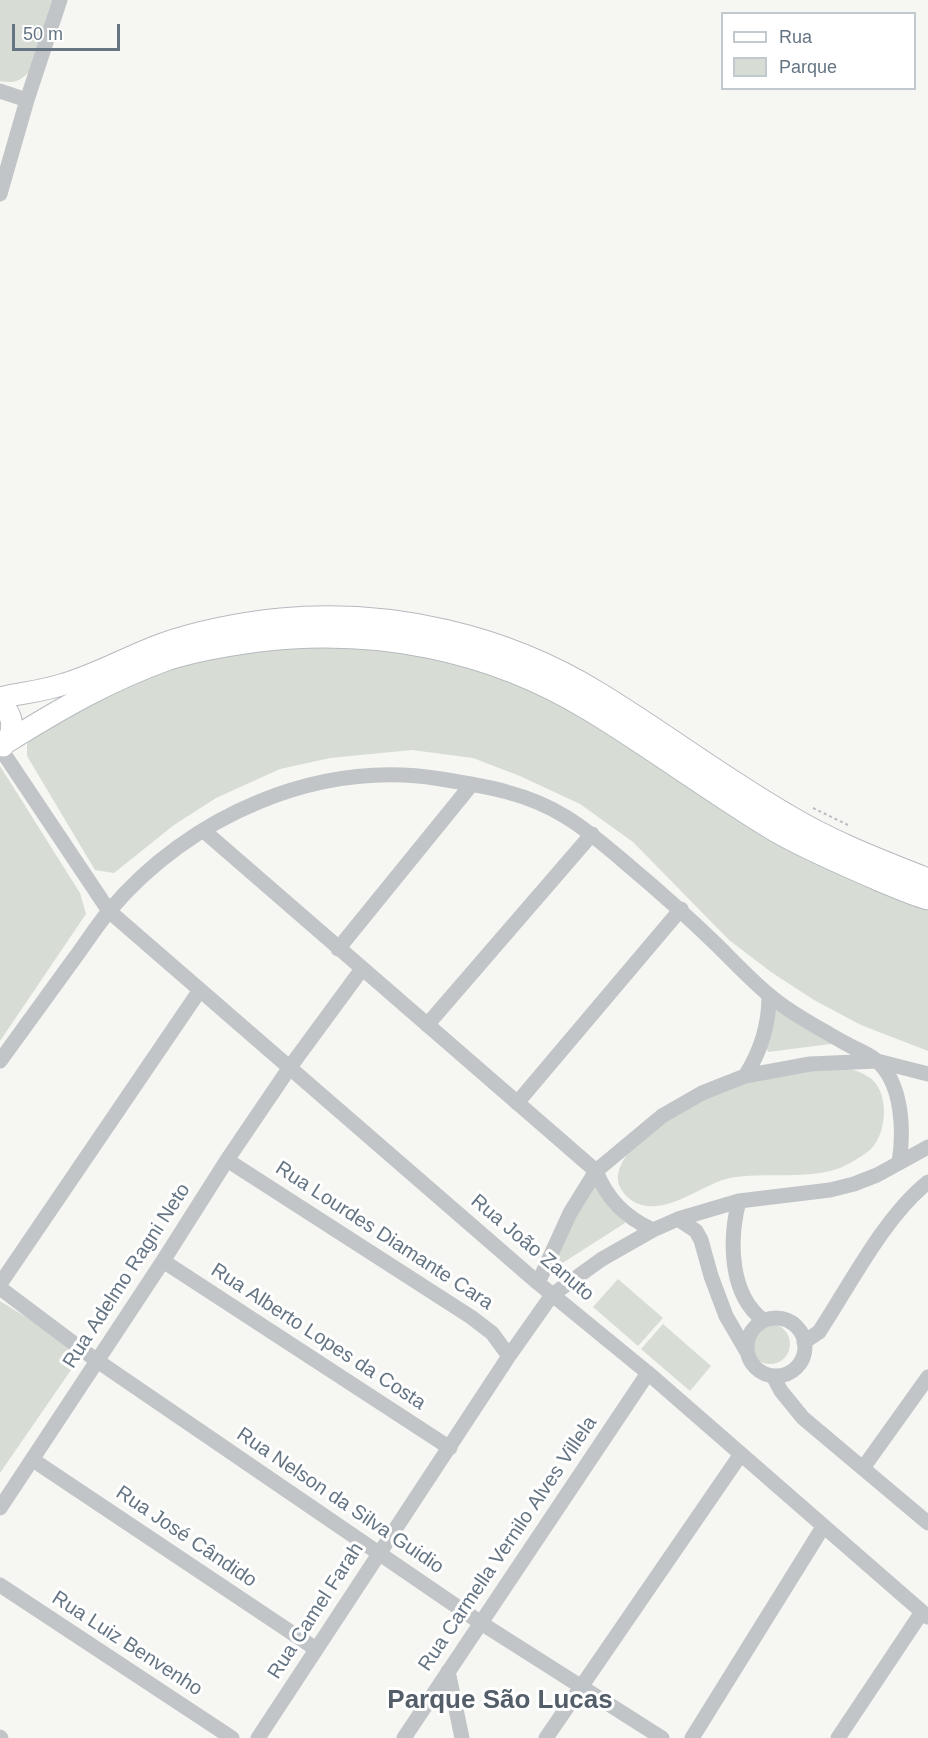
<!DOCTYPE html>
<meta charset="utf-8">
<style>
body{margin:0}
#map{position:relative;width:928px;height:1738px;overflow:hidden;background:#f6f6f3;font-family:Arial,sans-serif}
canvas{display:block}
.legend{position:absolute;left:721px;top:12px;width:195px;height:78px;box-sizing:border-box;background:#fff;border:2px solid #c1c8ce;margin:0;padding:8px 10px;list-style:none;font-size:18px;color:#657584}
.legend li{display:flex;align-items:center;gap:12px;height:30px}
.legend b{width:30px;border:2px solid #c1c8ce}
.scale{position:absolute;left:12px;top:24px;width:108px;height:27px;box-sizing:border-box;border:3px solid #657584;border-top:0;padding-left:8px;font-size:18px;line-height:21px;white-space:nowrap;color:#657584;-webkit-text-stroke:4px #fff;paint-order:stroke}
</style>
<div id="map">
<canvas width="928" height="1738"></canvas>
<ul class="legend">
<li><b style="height:8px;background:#fff"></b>Rua</li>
<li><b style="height:16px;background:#d7ddd4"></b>Parque</li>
</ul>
<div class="scale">50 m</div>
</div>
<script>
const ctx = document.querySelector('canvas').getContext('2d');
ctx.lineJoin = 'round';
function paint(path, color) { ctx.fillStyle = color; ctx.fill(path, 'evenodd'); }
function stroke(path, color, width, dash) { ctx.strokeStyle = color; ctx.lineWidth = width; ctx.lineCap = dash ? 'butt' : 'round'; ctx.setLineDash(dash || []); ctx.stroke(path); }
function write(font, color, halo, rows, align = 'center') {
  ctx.font = font + ' Arial,sans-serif'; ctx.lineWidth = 6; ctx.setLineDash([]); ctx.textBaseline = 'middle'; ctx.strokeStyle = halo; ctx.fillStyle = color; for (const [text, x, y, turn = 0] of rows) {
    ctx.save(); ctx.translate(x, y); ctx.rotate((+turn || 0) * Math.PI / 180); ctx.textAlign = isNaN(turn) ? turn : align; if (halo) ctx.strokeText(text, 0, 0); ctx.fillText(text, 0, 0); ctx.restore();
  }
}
paint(new Path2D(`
 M0,0H52L30,70C22,81 13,84 0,81Z
 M316,644L390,647L534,685L928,903V1051L861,1025L814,1000L771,972L729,940L633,842L580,804L520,776L473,758L412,750L330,758L280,769L216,798L174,825L114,873L95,870L27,756V744L43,726L104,694L170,667L241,651Z
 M0,766L80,893L86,914L0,1041Z
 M774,1009L833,1040L831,1044L768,1052L766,1046Z
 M814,1068C833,1068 851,1066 867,1076C890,1088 888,1132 871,1149C865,1154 856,1160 848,1164C819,1181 770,1172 736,1177C709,1180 684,1204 656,1206C642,1208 628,1201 621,1189C599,1149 708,1092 739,1082C760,1074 792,1072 814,1068Z
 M595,1183L624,1218L625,1223L561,1264L555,1262L559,1244Z
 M618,1279L663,1318L638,1346L593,1307Z
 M0,1301L63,1340L73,1355L71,1370L0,1473Z
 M750 1344a20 20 0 1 1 40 0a20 20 0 1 1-40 0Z
 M663,1324L711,1366L690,1391L641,1349Z`), '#d7ddd4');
const secondary = new Path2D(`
 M0,698C21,693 44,691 64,684C98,674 129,656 162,644C200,631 241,623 281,619C391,609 505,635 599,693C663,732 722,777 786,814C830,841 880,860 928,879
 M0,703C14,715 16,732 3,746
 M7,742C60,709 110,680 169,659C197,650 229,645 258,641C374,627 489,649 589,710C652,748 712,793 775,831C808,850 842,864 876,879C893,886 910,894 928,899`);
stroke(secondary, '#b6babf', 23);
stroke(new Path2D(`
 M813,808L848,825`), '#bbbdc0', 2, [3, 3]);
stroke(new Path2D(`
 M0,91L27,100
 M0,194L27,100L60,0
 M0,748L109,911L538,1283L648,1373L928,1617
 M204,831L596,1171C607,1199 625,1217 653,1230
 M338,949L472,784
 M427,1025L592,834
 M0,1061C25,1027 49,993 74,959C86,943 97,925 110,910C189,816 318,759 441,779C485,786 528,793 566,817C589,831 608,848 628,865C659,891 688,917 717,945C734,962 751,980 769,995C792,1014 820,1029 845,1043C855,1049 868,1053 877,1061C903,1084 904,1132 899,1163
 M745,1076C761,1051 769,1026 769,996
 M517,1103L681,909
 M227,1160L471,1317L492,1333L509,1356
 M739,1201C729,1239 729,1294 763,1320
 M678,1219L696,1231L701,1240L711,1276L726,1316L747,1352
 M163,1261L450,1448
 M538,1283L570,1213L596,1171L662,1116L702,1093L745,1076L810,1064L877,1061L928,1074
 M0,1284L200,990
 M0,1288L96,1360L481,1623L662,1738
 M747 1347a29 29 0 1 1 58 0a29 29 0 1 1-58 0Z
 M804,1342L819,1332C850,1285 884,1217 928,1182
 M773,1376L781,1391L803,1418L928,1523
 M33,1460L316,1649
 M863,1468L928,1377
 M0,1508L163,1261L227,1160L290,1067L362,969
 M0,1585L232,1738
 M448,1671L462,1738
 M0,1737L1,1738
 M258,1738L509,1356L552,1295L602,1259L653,1230L678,1219L739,1201L830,1190L854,1184L877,1175L928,1147
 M404,1738L648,1373
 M546,1738L741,1454
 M692,1738L823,1527
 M838,1738L922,1612`), '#c1c5c8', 15);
stroke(secondary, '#fff', 21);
write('20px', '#657584', '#fff', [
 ["Rua Lourdes Diamante Cara",384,1236,33],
 ["Rua João Zanuto",532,1248,40],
 ["Rua Adelmo Ragni Neto",127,1276,-57],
 ["Rua Alberto Lopes da Costa",318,1337,33],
 ["Rua Nelson da Silva Guidio",340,1501,34],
 ["Rua José Cândido",186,1537,34],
 ["Rua Carmella Vernilo Alves Villela",508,1544,-56],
 ["Rua Camel Farah",316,1611,-57],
 ["Rua Luiz Benvenho",127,1644,33]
]);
write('bold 26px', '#535e69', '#fff', [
 ["Parque São Lucas",500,1701]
]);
</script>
